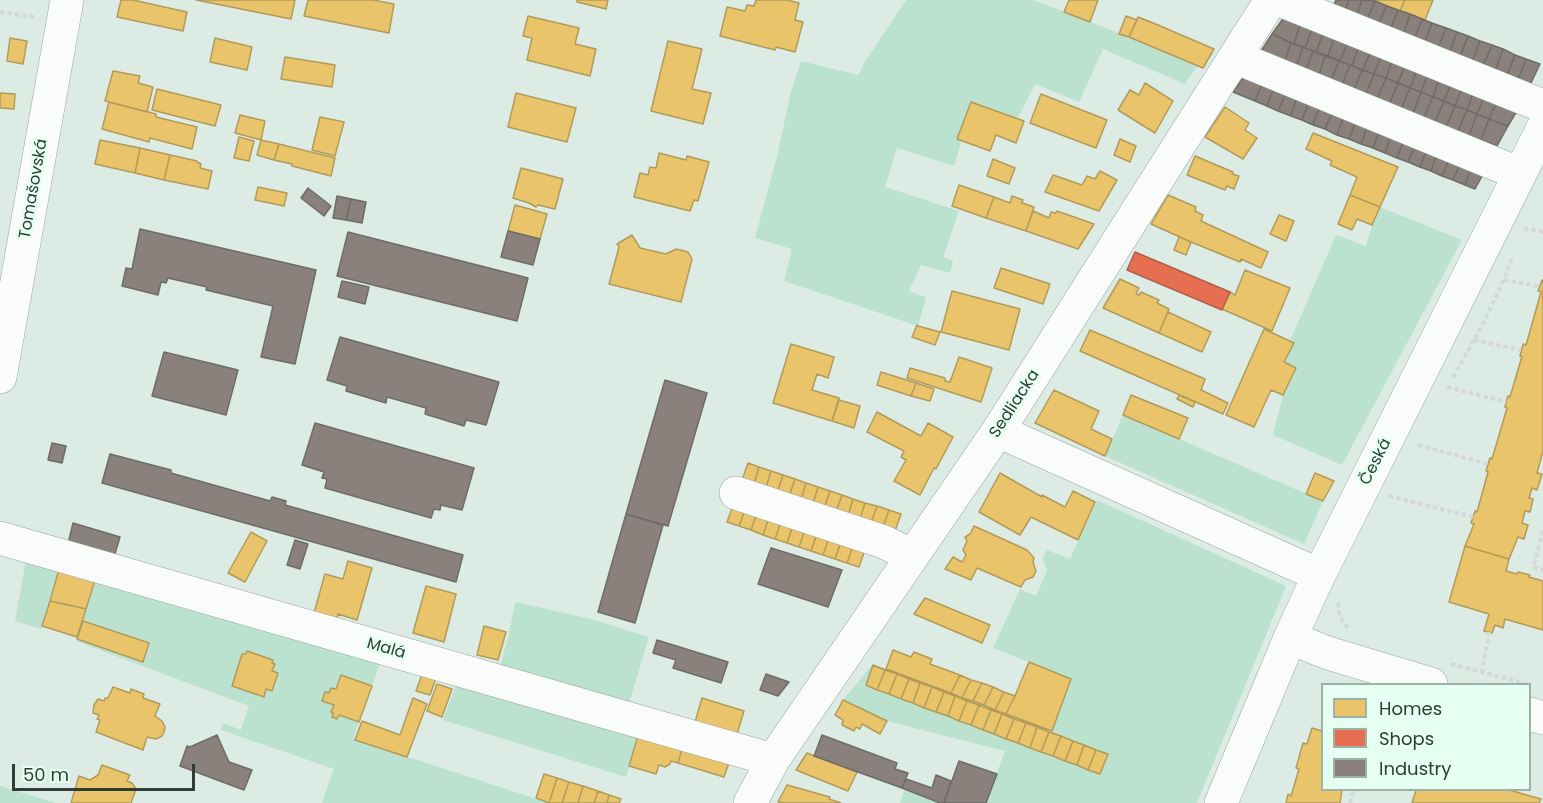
<!DOCTYPE html>
<meta charset="utf-8">
<style>
body{margin:0}
#map{position:relative;width:1543px;height:803px;overflow:hidden;background:#dcece4;font-family:Poppins,sans-serif}
canvas{display:block}
.legend{position:absolute;left:1321px;top:683px;width:210px;height:108px;box-sizing:border-box;background:#e6fff3;border:2px solid #9db1a7;margin:0;padding:8px 10px;list-style:none;font-size:18px;color:#303c36}
.legend li{display:flex;align-items:center;gap:12px;height:30px}
.legend b{width:30px;border:2px solid #9db1a7}
.scale{position:absolute;left:12px;top:764px;width:183px;height:27px;box-sizing:border-box;border:3px solid #303c36;border-top:0;padding-left:8px;font-size:18px;line-height:21px;white-space:nowrap;color:#303c36;-webkit-text-stroke:4px #e6fff3;paint-order:stroke}
</style>
<div id="map">
<canvas width="1543" height="803"></canvas>
<ul class="legend">
<li><b style="height:16px;background:#e9c46a"></b>Homes</li>
<li><b style="height:16px;background:#e76f51"></b>Shops</li>
<li><b style="height:16px;background:#8a817c"></b>Industry</li>
</ul>
<div class="scale">50 m</div>
</div>
<script>
const ctx = document.querySelector('canvas').getContext('2d');
ctx.lineJoin = 'round';
function paint(path, color) { ctx.fillStyle = color; ctx.fill(path, 'evenodd'); }
function stroke(path, color, width, dash) { ctx.strokeStyle = color; ctx.lineWidth = width; ctx.lineCap = dash ? 'butt' : 'round'; ctx.setLineDash(dash || []); ctx.stroke(path); }
function write(font, color, halo, rows, align = 'center') {
  ctx.font = font + ' Poppins,sans-serif'; ctx.lineWidth = 6; ctx.setLineDash([]); ctx.textBaseline = 'middle'; ctx.strokeStyle = halo; ctx.fillStyle = color; for (const [text, x, y, turn = 0] of rows) {
    ctx.save(); ctx.translate(x, y); ctx.rotate((+turn || 0) * Math.PI / 180); ctx.textAlign = isNaN(turn) ? turn : align; if (halo) ctx.strokeText(text, 0, 0); ctx.fillText(text, 0, 0); ctx.restore();
  }
}
paint(new Path2D(`
 M906,0H1033L1150,45L1197,66L1185,84L1103,49L1079,102L1035,84L1018,118L973,102L954,166L897,148L885,187L959,211L943,257L953,261L950,273L921,265L909,291L926,297L918,326L784,281L792,249L755,238L778,153L790,95L801,61L858,75L866,60Z
 M1380,207L1462,240L1342,465L1273,435L1283,395L1296,369L1284,362L1293,343L1290,341L1336,235L1366,246L1372,225Z
 M1123,415L1323,501L1304,544L1105,456Z
 M1097,500L1286,586L1197,803H986L1005,751L887,721L843,700L873,664L1052,730L1071,679L993,648L1020,589L1036,596L1047,571L1043,558L1047,550L1070,559Z
 M26,560L59,569L41,629L15,621Z
 M95,580L382,657L372,686L341,675L336,689L331,688L329,693L325,692L323,701L334,705L332,717L337,719L339,715L359,722L353,739L549,803H322L334,769L221,730L223,723L241,730L249,706L76,641L77,639L142,661L149,644L83,621Z
 M515,602L591,619L649,637L629,703L500,666L509,634Z
 M458,679L640,729L626,777L443,720Z
 M0,786L56,803H0Z
 M905,789L940,803H900Z`), '#bbe1cf');
const homes = new Path2D(`
 M121,0H133L187,12L183,31L117,17Z
 M196,0H295L291,19Z
 M308,0H373L394,4L389,33L304,16Z
 M577,0H608L606,9L577,2Z
 M756,0H787L799,3L795,20L803,22L795,52L776,47L775,50L720,36L727,7L745,11L747,5L754,6Z
 M1069,0H1098L1090,22L1064,12Z
 M1373,0H1405L1400,11Z
 M1405,0H1433L1425,20L1400,11Z
 M528,16L579,28L575,44L596,49L590,76L527,60L532,38L523,36Z
 M1126,16L1137,20L1129,37L1119,34Z
 M1138,17L1158,25L1214,49L1203,68L1129,37Z
 M10,38L27,41L23,64L7,61Z
 M215,38L252,47L247,70L210,62Z
 M668,41L702,49L692,89L711,93L703,124L651,111Z
 M285,57L335,65L332,87L281,79Z
 M113,71L140,76L138,83L153,87L147,112L105,101Z
 M1145,83L1173,101L1155,133L1118,110L1130,90L1139,95Z
 M157,89L221,105L215,126L152,110Z
 M0,93L15,94L14,109L0,108Z
 M516,93L576,108L567,142L508,127Z
 M1041,94L1107,120L1096,148L1030,123Z
 M109,102L156,114V117L197,127L192,149L150,138L149,142L102,129Z
 M971,102L1024,121L1016,143L996,135L990,151L957,139Z
 M1225,107L1249,123L1245,130L1257,138L1243,159L1205,137Z
 M240,115L265,121L261,140L235,133Z
 M320,117L344,122L335,156L312,150Z
 M1313,133L1398,167L1380,207L1350,195L1357,177L1330,165L1332,161L1306,149Z
 M239,137L254,141L249,161L234,158Z
 M1120,139L1136,146L1130,162L1114,155Z
 M100,140L140,148L135,173L95,164Z
 M261,140L279,144L274,160L257,155Z
 M279,144L335,158L331,176L292,166V164L274,160Z
 M140,148L170,155L164,180L135,173Z
 M659,153L686,160L687,156L709,162L698,201L694,200L690,211L634,197L640,173L648,175L650,167L656,168Z
 M170,155L197,161V162L201,164L200,168L212,171L208,189L164,180Z
 M1195,156L1233,172L1232,174L1239,176L1234,189L1227,186L1225,190L1187,175Z
 M993,159L1015,168L1009,184L987,176Z
 M521,168L563,179L555,209L538,205L536,207L529,203L513,198Z
 M1100,171L1117,180L1099,211L1045,192L1053,175L1082,185L1087,176L1095,179Z
 M959,185L994,197L986,218L952,206Z
 M258,187L287,193L284,206L255,200Z
 M1168,195L1196,207L1195,211L1203,215L1201,221L1268,252L1261,268L1241,259L1240,262L1191,242L1151,224Z
 M1350,195L1380,207L1372,225L1357,219L1352,230L1338,224Z
 M1012,196L1023,200L1022,203L1034,207L1026,231L986,218L994,197L1010,203Z
 M515,205L547,214L540,239L508,231Z
 M1033,211L1049,218L1051,212L1056,213L1057,211L1094,224L1078,249L1026,231Z
 M1279,215L1294,221L1286,241L1270,234Z
 M632,235L640,248L666,254L676,249L688,252L692,259L681,302L609,284L619,247L617,244Z
 M1179,237L1191,242L1186,255L1174,250Z
 M1001,268L1050,284L1043,304L994,288Z
 M1245,270L1290,288L1272,331L1222,309L1230,292L1235,295Z
 M1120,279L1139,288L1136,294L1139,295L1141,292L1159,300L1157,303L1169,309L1159,333L1103,308Z
 M1542,280H1543V451L1537,473L1542,474L1537,490L1532,488L1529,498L1533,499L1530,512L1525,511L1522,523L1528,525L1524,539L1518,537L1509,559L1465,546L1474,524L1471,523L1475,511L1477,512L1488,472L1486,471L1490,458L1492,459L1507,408L1505,407L1506,402L1508,396L1510,397L1522,356H1520L1523,344L1526,345L1541,292L1538,291Z
 M952,291L1020,309L1009,350L941,332Z
 M1168,312L1211,332L1202,352L1159,333Z
 M917,325L918,326L940,332L935,345L912,337Z
 M1264,329L1294,343L1284,362L1296,368L1283,395L1271,390L1254,427L1226,415Z
 M1090,330L1205,379L1201,390L1228,403L1223,414L1080,351Z
 M791,344L834,357L828,378L817,374L812,390L839,398L832,421L773,403Z
 M959,357L992,368L981,402L907,378L910,368L945,378V381L950,382Z
 M881,372L916,383L911,396L877,385Z
 M916,383L934,389L930,401L911,396Z
 M1054,390L1099,411L1091,429L1112,439L1105,456L1035,423Z
 M1131,395L1188,418L1179,439L1123,415Z
 M1179,395L1195,402L1193,407L1177,399Z
 M839,400L860,406L854,428L832,421Z
 M877,412L921,436L928,423L953,437L936,469L934,468L920,495L894,481L906,460L901,457L904,451L867,432Z
 M748,463L759,467L753,487L741,483Z
 M759,467L771,471L765,491L753,487Z
 M771,471L783,475L776,495L765,491Z
 M1000,473L1042,497V495L1065,507L1073,491L1095,502L1078,540L1031,517L1020,535L979,512Z
 M1315,473L1334,481L1323,501L1306,494Z
 M783,475L795,479L788,499L776,495Z
 M795,479L806,483L800,503L788,499Z
 M806,483L818,487L812,507L800,503Z
 M818,487L830,491L823,511L812,507Z
 M830,491L842,495L835,515L823,511Z
 M842,495L853,499L847,519L835,515Z
 M853,499L865,503L859,523L847,519Z
 M734,503L746,507L739,526L727,522Z
 M865,503L877,506L870,526L859,523Z
 M877,506L889,510L882,530L870,526Z
 M746,507L758,510L751,530L739,526Z
 M758,510L770,515L763,535L751,530Z
 M889,510L901,514L894,534L882,530Z
 M770,515L782,519L775,539L763,535Z
 M782,519L794,523L787,543L775,539Z
 M794,523L806,527L799,547L787,543Z
 M974,526L1027,550L1034,558L1033,562L1036,571L1033,577L1025,580L1021,587L977,568L971,580L945,569L953,557L962,562L966,555L963,550L967,541L965,537L970,534Z
 M806,527L818,531L811,551L799,547Z
 M818,531L830,535L823,555L811,551Z
 M251,532L267,541L245,582L228,573Z
 M830,535L842,539L835,559L823,555Z
 M842,539L854,543L847,563L835,559Z
 M854,543L866,547L859,567L847,563Z
 M1465,546L1509,559L1506,571L1517,574L1518,572L1530,575L1529,577L1543,581V630L1505,619L1503,628L1495,625L1492,633L1484,631L1489,614L1449,602Z
 M348,561L372,568L357,620L338,614L337,620L314,613L325,574L343,579Z
 M59,569L95,580L86,609L50,601Z
 M426,586L456,594L444,642L413,633Z
 M925,598L990,625L982,643L914,614Z
 M50,601L86,609L77,637L42,626Z
 M83,621L149,643L143,662L77,639Z
 M484,626L506,632L498,660L477,655Z
 M893,650L911,657L914,652L932,659L930,664L960,675L951,693L886,669Z
 M247,651L273,660L272,663L275,664L272,671L278,673L272,691L266,689L264,697L232,686L242,654H246Z
 M1029,662L1071,679L1052,731L1006,714L1015,696Z
 M873,665L885,670L877,690L866,685Z
 M424,669L438,673L430,695L416,691Z
 M885,670L897,674L889,694L877,690Z
 M897,674L909,679L901,699L889,694Z
 M341,675L372,686L359,722L339,715L337,719L332,717L333,713L331,712L334,705L322,701L325,692L329,693L331,688L336,689Z
 M960,675L971,680L962,698L951,693Z
 M909,679L920,683L913,703L901,699Z
 M971,680L982,683L973,701L962,698Z
 M920,683L932,687L924,708L913,703Z
 M982,683L993,687L984,705L973,701Z
 M437,684L452,689L442,717L427,711Z
 M113,687L130,693L131,689L144,694L143,698L160,704L155,716L162,721L165,727L164,732L162,736L156,739L147,737L143,750L96,732L100,720L97,719L99,715L93,713L94,705L98,699L104,701L105,698H108Z
 M932,687L944,692L936,712L924,708Z
 M993,687L1004,692L995,710L984,705Z
 M944,692L955,696L948,716L936,712Z
 M1004,692L1015,696L1006,714L995,710Z
 M955,696L967,701L959,721L948,716Z
 M413,698L427,704L407,757L355,740L362,721L400,735Z
 M702,698L744,711L737,734L695,722Z
 M843,700L887,721L880,734L862,724L860,729L856,727L854,731L842,725L843,720L835,715Z
 M967,701L979,705L971,725L959,721Z
 M979,705L991,710L983,730L971,725Z
 M991,710L1002,714L994,734L983,730Z
 M1002,714L1014,719L1006,739L994,734Z
 M1014,719L1026,723L1018,743L1006,739Z
 M1026,723L1037,727L1030,748L1018,743Z
 M1037,727L1049,732L1041,752L1030,748Z
 M1312,728L1322,731V790H1342L1340,803H1286L1288,794L1291,796L1299,769L1296,768L1303,743L1307,744Z
 M640,729L684,742L678,763L671,761L670,764L665,767L659,765L656,774L629,766Z
 M1049,732L1061,736L1053,756L1041,752Z
 M1061,736L1073,741L1065,761L1053,756Z
 M1073,741L1084,745L1077,765L1065,761Z
 M684,742L731,757L724,777L678,763Z
 M1084,745L1096,750L1088,770L1077,765Z
 M1096,750L1108,754L1100,774L1088,770Z
 M807,753L857,772L848,791L796,770Z
 M102,765L130,775L127,781L132,783L136,789L131,803H71L79,776L90,780L98,775Z
 M544,774L557,778L549,803L536,798Z
 M557,778L569,782L562,803H549Z
 M569,782L583,786L578,803H562Z
 M787,785L830,797L829,799L841,803H784L778,802Z
 M583,786L598,791L594,803H578Z
 M1416,790H1509L1541,799L1539,803H1412Z
 M598,791L609,795L607,803H594Z
 M609,795L621,799L619,803H607Z`);
paint(homes, '#e9c46a');
stroke(homes, '#b29b5a', 1.5);
const shops = new Path2D(`
 M1135,252L1230,292L1222,310L1127,270Z`);
paint(shops, '#e76f51');
stroke(shops, '#b06049', 1.5);
const industry = new Path2D(`
 M1336,0H1349L1344,13L1332,9Z
 M1349,0H1362L1356,17L1344,13Z
 M1362,0L1375,1L1366,22L1356,17Z
 M1375,1L1386,6L1378,26L1366,22Z
 M1386,6L1398,10L1390,31L1378,26Z
 M1398,10L1410,14L1403,36L1390,31Z
 M1410,14L1422,19L1414,40L1403,36Z
 M1285,16L1301,22L1294,44L1272,34Z
 M1422,19L1432,23L1424,44L1414,40Z
 M1301,22L1313,27L1305,48L1294,44Z
 M1432,23L1446,28L1438,49L1424,44Z
 M1313,27L1324,31L1316,52L1305,48Z
 M1446,28L1457,32L1449,53L1438,49Z
 M1324,31L1335,36L1328,56L1316,52Z
 M1457,32L1468,36L1460,57L1449,53Z
 M1272,34L1291,43L1283,65L1258,56Z
 M1335,36L1348,41L1340,61L1328,56Z
 M1468,36L1480,41L1472,62L1460,57Z
 M1348,41L1359,45L1352,66L1340,61Z
 M1480,41L1492,45L1483,66L1472,62Z
 M1291,43L1303,47L1295,70L1283,65Z
 M1359,45L1371,50L1363,70L1352,66Z
 M1492,45L1503,49L1495,71L1483,66Z
 M1303,47L1313,51L1305,73L1295,70Z
 M1503,49L1515,55L1507,75L1495,71Z
 M1371,50L1382,54L1374,74L1363,70Z
 M1313,51L1325,56L1318,78L1305,73Z
 M1382,54L1393,58L1386,78L1374,74Z
 M1515,55L1526,59L1518,80L1507,75Z
 M1325,56L1339,61L1330,83L1318,78Z
 M1393,58L1406,63L1398,83L1386,78Z
 M1526,59L1540,64L1530,85L1518,80Z
 M1339,61L1350,65L1341,87L1330,83Z
 M1406,63L1418,68L1410,88L1398,83Z
 M1350,65L1362,70L1353,92L1341,87Z
 M1418,68L1429,72L1421,92L1410,88Z
 M1362,70L1374,74L1365,96L1353,92Z
 M1429,72L1440,77L1433,97L1421,92Z
 M1246,74L1263,81L1255,101L1233,92Z
 M1374,74L1386,78L1377,100L1365,96Z
 M1440,77L1452,81L1444,101L1433,97Z
 M1386,78L1398,83L1389,105L1377,100Z
 M1263,81L1275,85L1267,106L1255,101Z
 M1452,81L1463,86L1455,106L1444,101Z
 M1398,83L1410,88L1401,109L1389,105Z
 M1275,85L1287,90L1278,111L1267,106Z
 M1463,86L1474,90L1467,110L1455,106Z
 M1410,88L1421,92L1413,114L1401,109Z
 M1287,90L1298,94L1291,116L1278,111Z
 M1474,90L1485,95L1477,114L1467,110Z
 M1421,92L1433,97L1424,118L1413,114Z
 M1298,94L1310,99L1302,120L1291,116Z
 M1485,95L1498,100L1489,119L1477,114Z
 M1433,97L1444,101L1435,122L1424,118Z
 M1310,99L1321,103L1313,125L1302,120Z
 M1498,100L1518,109L1508,126L1489,119Z
 M1444,101L1455,106L1446,127L1435,122Z
 M1321,103L1334,109L1325,129L1313,125Z
 M1455,106L1467,110L1458,131L1446,127Z
 M1334,109L1345,113L1337,135L1325,129Z
 M1467,110L1477,114L1469,136L1458,131Z
 M1345,113L1357,118L1349,139L1337,135Z
 M1477,114L1489,119L1481,140L1469,136Z
 M1357,118L1369,122L1361,144L1349,139Z
 M1489,119L1508,126L1497,146L1481,140Z
 M1369,122L1381,127L1373,148L1361,144Z
 M1381,127L1392,132L1385,153L1373,148Z
 M1392,132L1405,137L1397,158L1385,153Z
 M1405,137L1416,142L1408,162L1397,158Z
 M1416,142L1428,146L1420,167L1408,162Z
 M1428,146L1438,150L1431,171L1420,167Z
 M1438,150L1451,155L1442,176L1431,171Z
 M1451,155L1462,160L1453,180L1442,176Z
 M1462,160L1473,164L1465,185L1453,180Z
 M1473,164L1486,169L1475,189L1465,185Z
 M308,188L331,206L324,216L301,198Z
 M337,196L351,199L346,220L333,218Z
 M351,199L366,202L362,223L346,220Z
 M140,229L316,270L295,364L261,357L273,306L206,290L207,287L168,278L166,283L161,282L158,295L122,286L126,268L132,269Z
 M508,231L540,239L533,265L501,257Z
 M348,232L528,278L517,321L337,276Z
 M342,281L369,287L365,304L338,297Z
 M340,337L499,382L486,425L466,420L464,426L425,414L426,408L387,397L386,403L346,391L347,386L327,380Z
 M164,352L238,370L226,415L152,396Z
 M665,380L707,393L668,526L626,514Z
 M315,423L474,468L462,510L441,505L440,510L434,509L431,518L325,488L327,479L322,478L324,472L302,465Z
 M52,443L66,446L62,463L48,460Z
 M110,454L171,470V473L270,501L272,497L286,501L285,505L463,555L456,582L102,483Z
 M626,514L663,525L635,623L598,612Z
 M73,523L120,537L114,557L68,544Z
 M295,540L308,544L300,569L287,565Z
 M771,548L842,570L828,607L758,584Z
 M657,640L728,662L721,683L673,668L676,660L653,653Z
 M766,674L789,682L778,696L760,690Z
 M217,735L229,762L252,770L244,790L180,766L187,746L190,747Z
 M822,735L897,763L895,769L908,773L902,788L814,756Z
 M959,761L997,774L986,803H944Z
 M936,775L951,781L944,803H940L902,788L906,779L932,788Z`);
paint(industry, '#8a817c');
stroke(industry, '#6f6c67', 1.5);
const minor = new Path2D(`
 M1280,0L1543,106
 M1235,57L1520,174
 M0,377L67,0
 M998,431L1319,575
 M736,493L884,542L912,556
 M0,538L773,760
 M1290,638L1328,653L1431,684
 M1530,714L1543,718
 M750,803L773,760L998,431L1271,0
 M1221,803L1290,638L1319,575L1543,128`);
stroke(minor, '#98a49e', 34);
stroke(new Path2D(`
 M0,12L35,17
 M1524,228L1543,232
 M1504,280L1540,286
 M1474,340L1521,350
 M1453,377C1475,339 1497,300 1512,258
 M1447,387L1506,402
 M1418,445L1488,464
 M1389,496L1473,517
 M1543,531L1533,567L1543,570
 M1339,603C1337,611 1342,623 1349,628
 M1451,664L1527,684
 M1482,673L1489,632
 M1350,803L1354,790`), '#d4d8d6', 4, [4.5, 3]);
stroke(minor, '#fafcfb', 33);
write('16px', '#303c36', '#e6fff3', [
 ["Tomašovská",34,189,-80],
 ["Sedliacka",1015,404,-57],
 ["Česká",1376,462,-63],
 ["Malá",386,649,16]
]);
</script>
